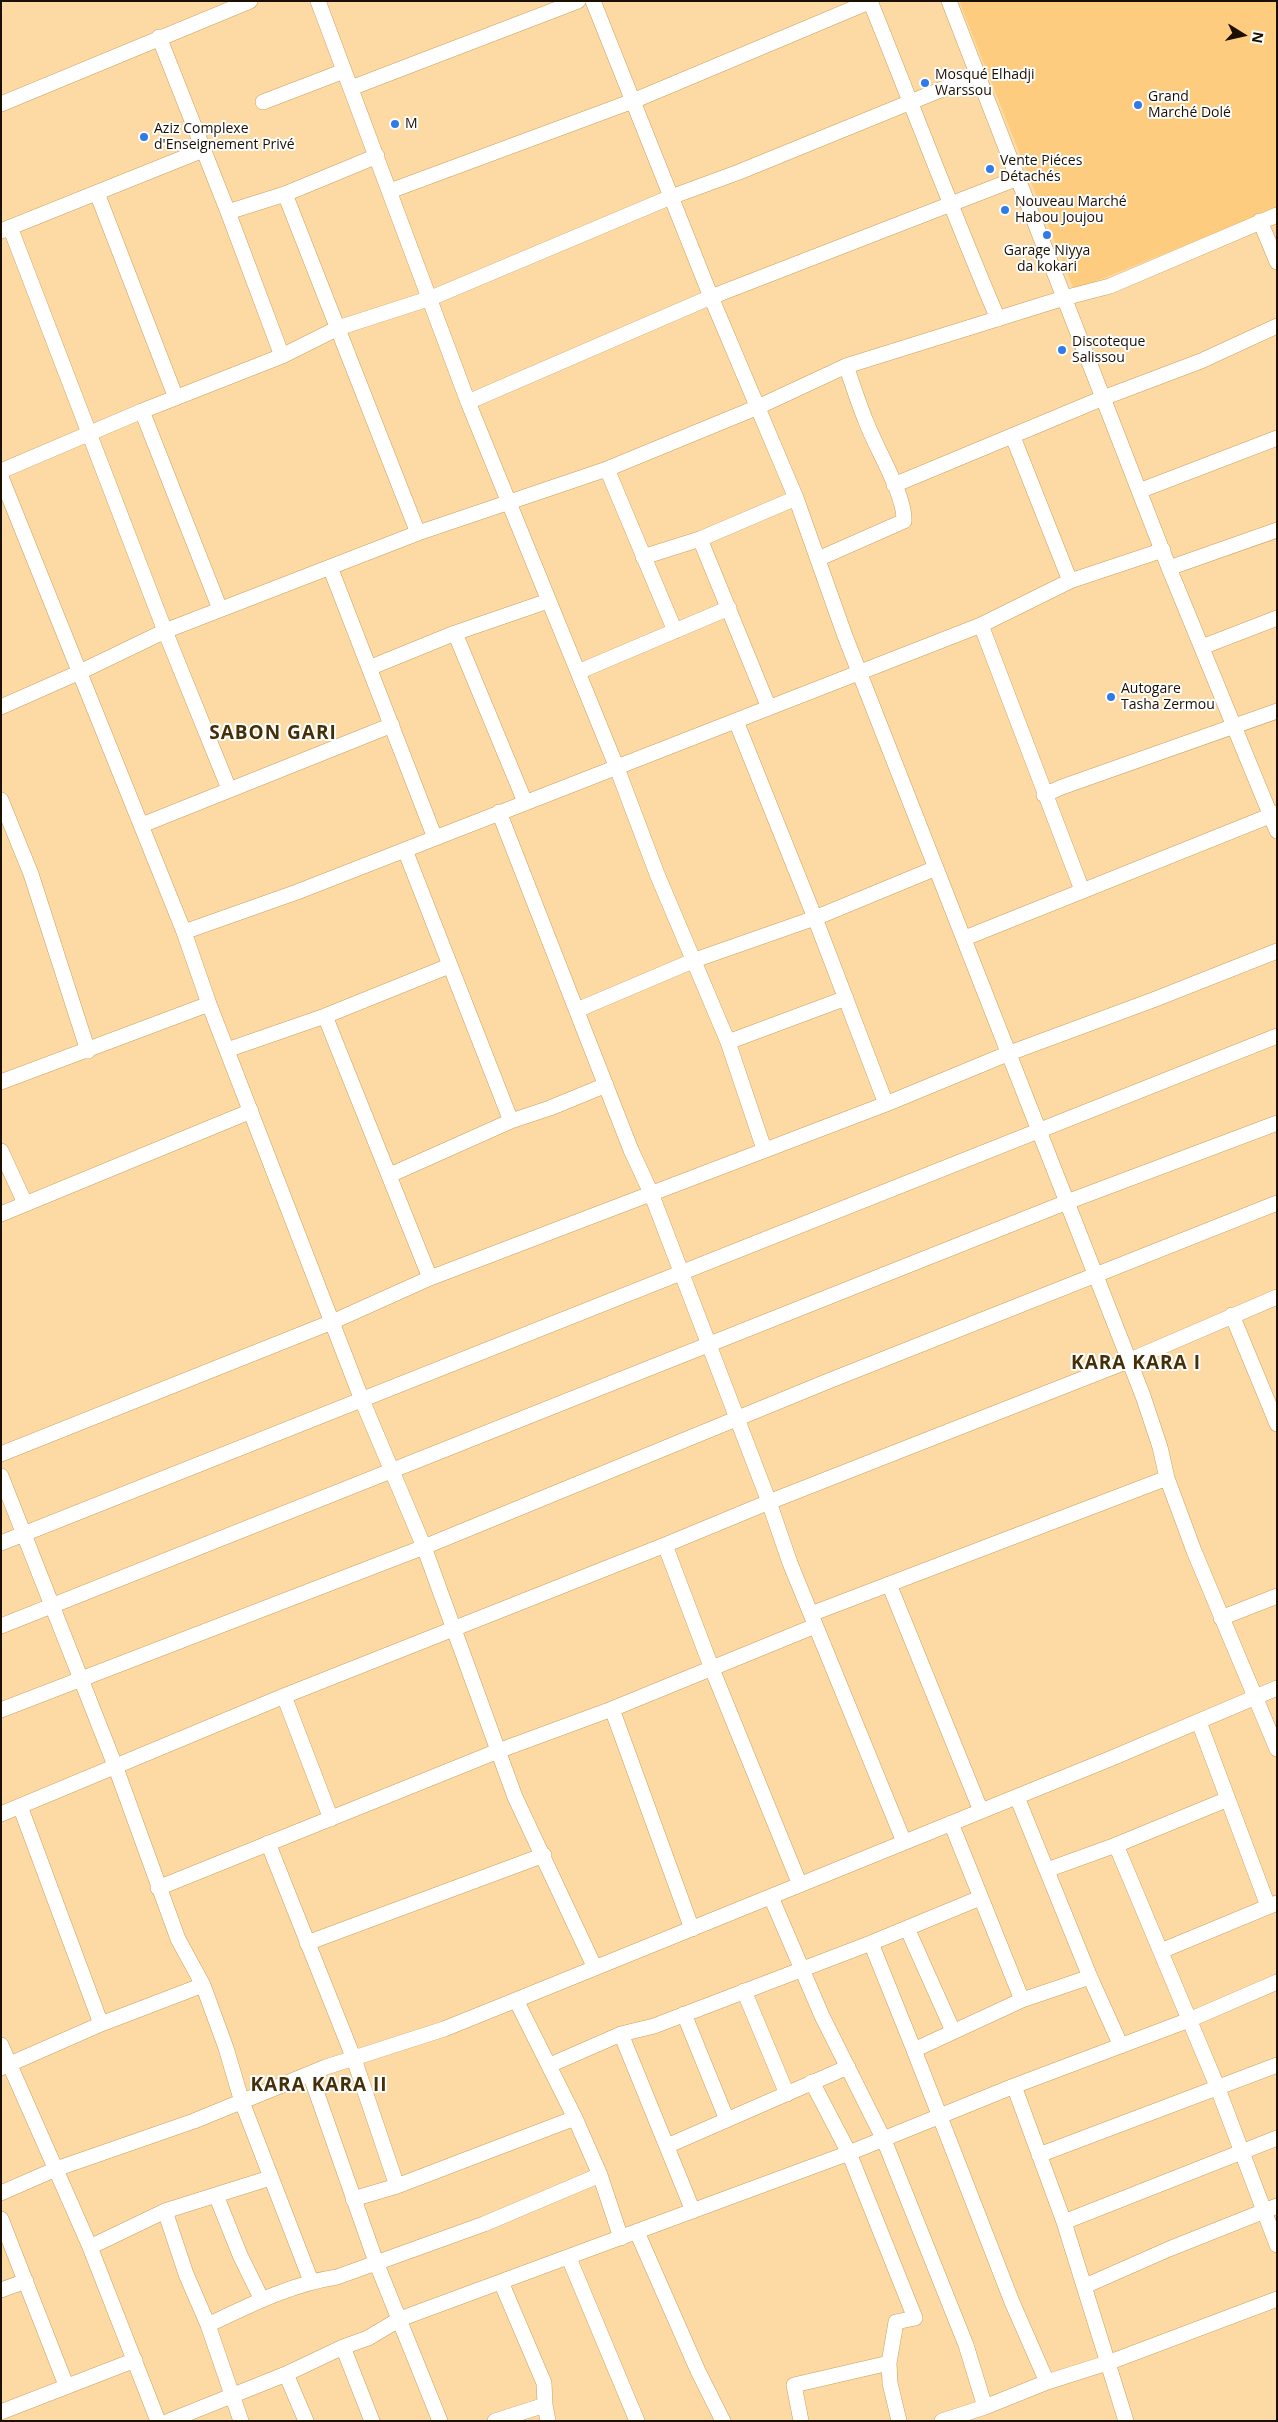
<!DOCTYPE html>
<meta charset="utf-8">
<style>
body{margin:0}
#map{position:relative;width:1278px;height:2422px;overflow:hidden;background:#fddaa4;font-family:"Open Sans",sans-serif}
canvas{display:block}
.frame{position:absolute;inset:0;border:2px solid #1b0f00;pointer-events:none}
.north{position:absolute;left:1218px;top:10px;width:50px;height:50px;-webkit-text-stroke:4px #fff;paint-order:stroke;rotate:100deg;font-size:14px;font-weight:700;line-height:20px;text-align:center;color:#1b0f00}
.north::after{content:'';display:block;margin:auto;width:18px;height:22px;background:#1b0f00;clip-path:polygon(50% 0,100% 100%,50% 72%,0 100%)}
</style>
<div id="map">
<canvas width="1278" height="2422"></canvas>
<div class="frame"></div>
<div class="north">N</div>
</div>
<script>
const ctx = document.querySelector('canvas').getContext('2d');
ctx.lineJoin = 'round';
function paint(path, color) { ctx.fillStyle = color; ctx.fill(path, 'evenodd'); }
function stroke(path, color, width, dash) { ctx.strokeStyle = color; ctx.lineWidth = width; ctx.lineCap = dash ? 'butt' : 'round'; ctx.setLineDash(dash || []); ctx.stroke(path); }
function write(font, color, halo, rows, align = 'center') {
  ctx.font = font + ' "Open Sans",sans-serif'; ctx.lineWidth = 4; ctx.setLineDash([]); ctx.textBaseline = 'middle'; ctx.strokeStyle = halo; ctx.fillStyle = color; for (const [text, x, y, turn = 0] of rows) {
    ctx.save(); ctx.translate(x, y); ctx.rotate((+turn || 0) * Math.PI / 180); ctx.textAlign = isNaN(turn) ? turn : align; if (halo) ctx.strokeText(text, 0, 0); ctx.fillText(text, 0, 0); ctx.restore();
  }
}
paint(new Path2D(`
 M959,1H1277V208L1074,290Z`), '#fdcc7f');
const minor = new Path2D(`
 M318,1L468,402L617,768L657,874L728,1042L764,1149
 M593,1L711,297L796,498L845,636L1143,1396L1160,1447L1167,1478L1194,1551L1277,1749
 M870,1C913,107 953,214 998,319
 M949,1L1169,568L1277,831
 M159,37L228,212L282,356
 M351,88L578,1
 M263,102L344,71
 M1,104L250,1
 M390,191L633,101L871,1
 M97,193L176,398
 M285,194L418,533
 M228,212L285,194L377,156
 M1260,221L1277,262
 M10,227L165,631L229,789
 M1,231L203,150
 M468,402L711,297L1018,178
 M142,411L220,609
 M1013,437L1070,581
 M607,469L675,631
 M1,471L142,411L282,356L338,328L431,298L671,197L739,172L977,75
 M1,477L184,932L209,1004L362,1400L424,1547L515,1797L595,1968
 M894,485L1103,398L1201,361L1277,326
 M1139,491L1277,438
 M700,539L769,708
 M643,557L700,539L796,498
 M818,559L904,521C905,495 877,450 867,424C859,405 853,385 846,366
 M330,567L435,838
 M1169,568L1277,530
 M981,625L1082,890
 M455,633L525,802
 M1202,647L1277,618
 M369,668L455,633L548,601
 M578,672L729,608
 M1,707L80,672L165,631L418,533L607,469L758,407L846,366L1064,298L1110,286L1277,215
 M736,721L815,918L886,1104
 M1044,795L1062,787L1277,711
 M1,800L31,874L88,1051
 M499,812L631,1150L651,1193L769,1502L790,1563L904,1842
 M142,825L392,725
 M405,850L511,1121
 M184,932L297,892L981,625L1070,581L1163,550
 M965,938L1277,813
 M577,1010L695,960L815,918L936,868
 M325,1016L430,1278
 M728,1042L846,998
 M227,1050L325,1016L449,966
 M1,1082L209,1004
 M1,1151L25,1203
 M390,1175L511,1121L550,1108L606,1085
 M1,1214L251,1111
 M1232,1315L1277,1424
 M1,1454L332,1322L430,1278L886,1104L1007,1054L1153,1000L1277,951
 M1,1476L116,1768L178,1939L203,1985L226,2048L242,2102L311,2281
 M1,1543L1277,1036
 M665,1545L712,1669L800,1885
 M889,1584L981,1811
 M811,1614L1167,1478
 M1221,1618L1277,1596
 M1,1626L1067,1202L1277,1123
 M284,1696L331,1819
 M612,1709L692,1929
 M1,1710L424,1547L826,1382L1277,1203
 M1199,1722L1268,1906
 M1017,1797L1090,1977L1121,2046
 M20,1806L101,2024
 M1,1814L284,1696L665,1545L769,1502L1128,1361L1277,1297
 M951,1823L1022,2000
 M268,1843L354,2059L397,2186L353,2199
 M1116,1845L1217,2086L1277,2245
 M1047,1870L1116,1845L1228,1799
 M158,1888L498,1751L612,1709L815,1626
 M771,1897L822,2016L884,2140L966,2345L985,2407L1047,2382
 M907,1928L953,2031
 M307,1943L544,1855
 M871,1943L914,2050
 M1161,1951L1277,1903
 M1090,1977L1022,2000L914,2050L1012,2302L1047,2382L1110,2362L1277,2299
 M744,1991L787,2094
 M516,2000L575,2118L600,2175L621,2238
 M684,2014L727,2120
 M621,2034L693,2211
 M1,2045L90,2247L158,2421
 M550,2065L621,2034L654,2026L871,1943L980,1898
 M1,2068L101,2024L203,1985
 M310,2074L376,2262L440,2421
 M812,2082L849,2153L915,2318L896,2322L889,2363L890,2383L899,2421
 M1014,2086L1064,2222L1126,2421
 M667,2146L848,2067
 M1039,2155L1277,2065
 M397,2186L575,2118
 M1,2193L56,2169L194,2121L326,2067L444,2029L516,2000L1112,1758L1277,1688
 M216,2195L240,2255L262,2300
 M165,2211L186,2274L208,2325L241,2421
 M1,2219L66,2385
 M1064,2222L1277,2138
 M637,2232L698,2371L723,2421
 M90,2247L165,2211L270,2178
 M569,2258L637,2421
 M1085,2286L1169,2249L1277,2206
 M1,2290L26,2281
 M208,2325C250,2305 291,2284 337,2277L484,2224L600,2175
 M343,2347L372,2421
 M286,2374L306,2421
 M545,2405L548,2421
 M1,2412L135,2360
 M169,2421L286,2374L343,2347L368,2338L400,2319L849,2153L1014,2086L1189,2020L1277,1982
 M495,2421L545,2405L544,2383L501,2282
 M801,2421L794,2385L889,2363
 M942,2421L985,2407`);
stroke(minor, '#ca9f5b', 16);
stroke(minor, '#fff', 15);
for (const [x, y, r, color] of [
 [925,83,5,"#2f7ce8"],
 [1138,105,5,"#2f7ce8"],
 [395,124,5,"#2f7ce8"],
 [144,137,5,"#2f7ce8"],
 [990,169,5,"#2f7ce8"],
 [1005,210,5,"#2f7ce8"],
 [1047,235,5,"#2f7ce8"],
 [1062,350,5,"#2f7ce8"],
 [1111,697,5,"#2f7ce8"]
]) { const dot = new Path2D(); dot.arc(x, y, r, 0, 2 * Math.PI); ctx.fillStyle = color; ctx.fill(dot); stroke(dot, '#fff', 2); }
write('14px', '#1b0f00', '#fff', [
 ["Mosqué Elhadji",935,75],
 ["Warssou",935,91],
 ["Grand",1148,97],
 ["Marché Dolé",1148,113],
 ["M",405,124],
 ["Aziz Complexe",154,129],
 ["d'Enseignement Privé",154,145],
 ["Vente Piéces",1000,161],
 ["Détachés",1000,177],
 ["Nouveau Marché",1015,202],
 ["Habou Joujou",1015,218],
 ["Garage Niyya",1047,251,"center"],
 ["da kokari",1047,267,"center"],
 ["Discoteque",1072,342],
 ["Salissou",1072,358],
 ["Autogare",1121,689],
 ["Tasha Zermou",1121,705]
], 'left');
ctx.letterSpacing = '1px';
write('bold 19px', '#452f09', '#fff', [
 ["SABON GARI",273,734],
 ["KARA KARA I",1136,1364],
 ["KARA KARA II",319,2086]
]);
ctx.letterSpacing = '0px';
</script>
